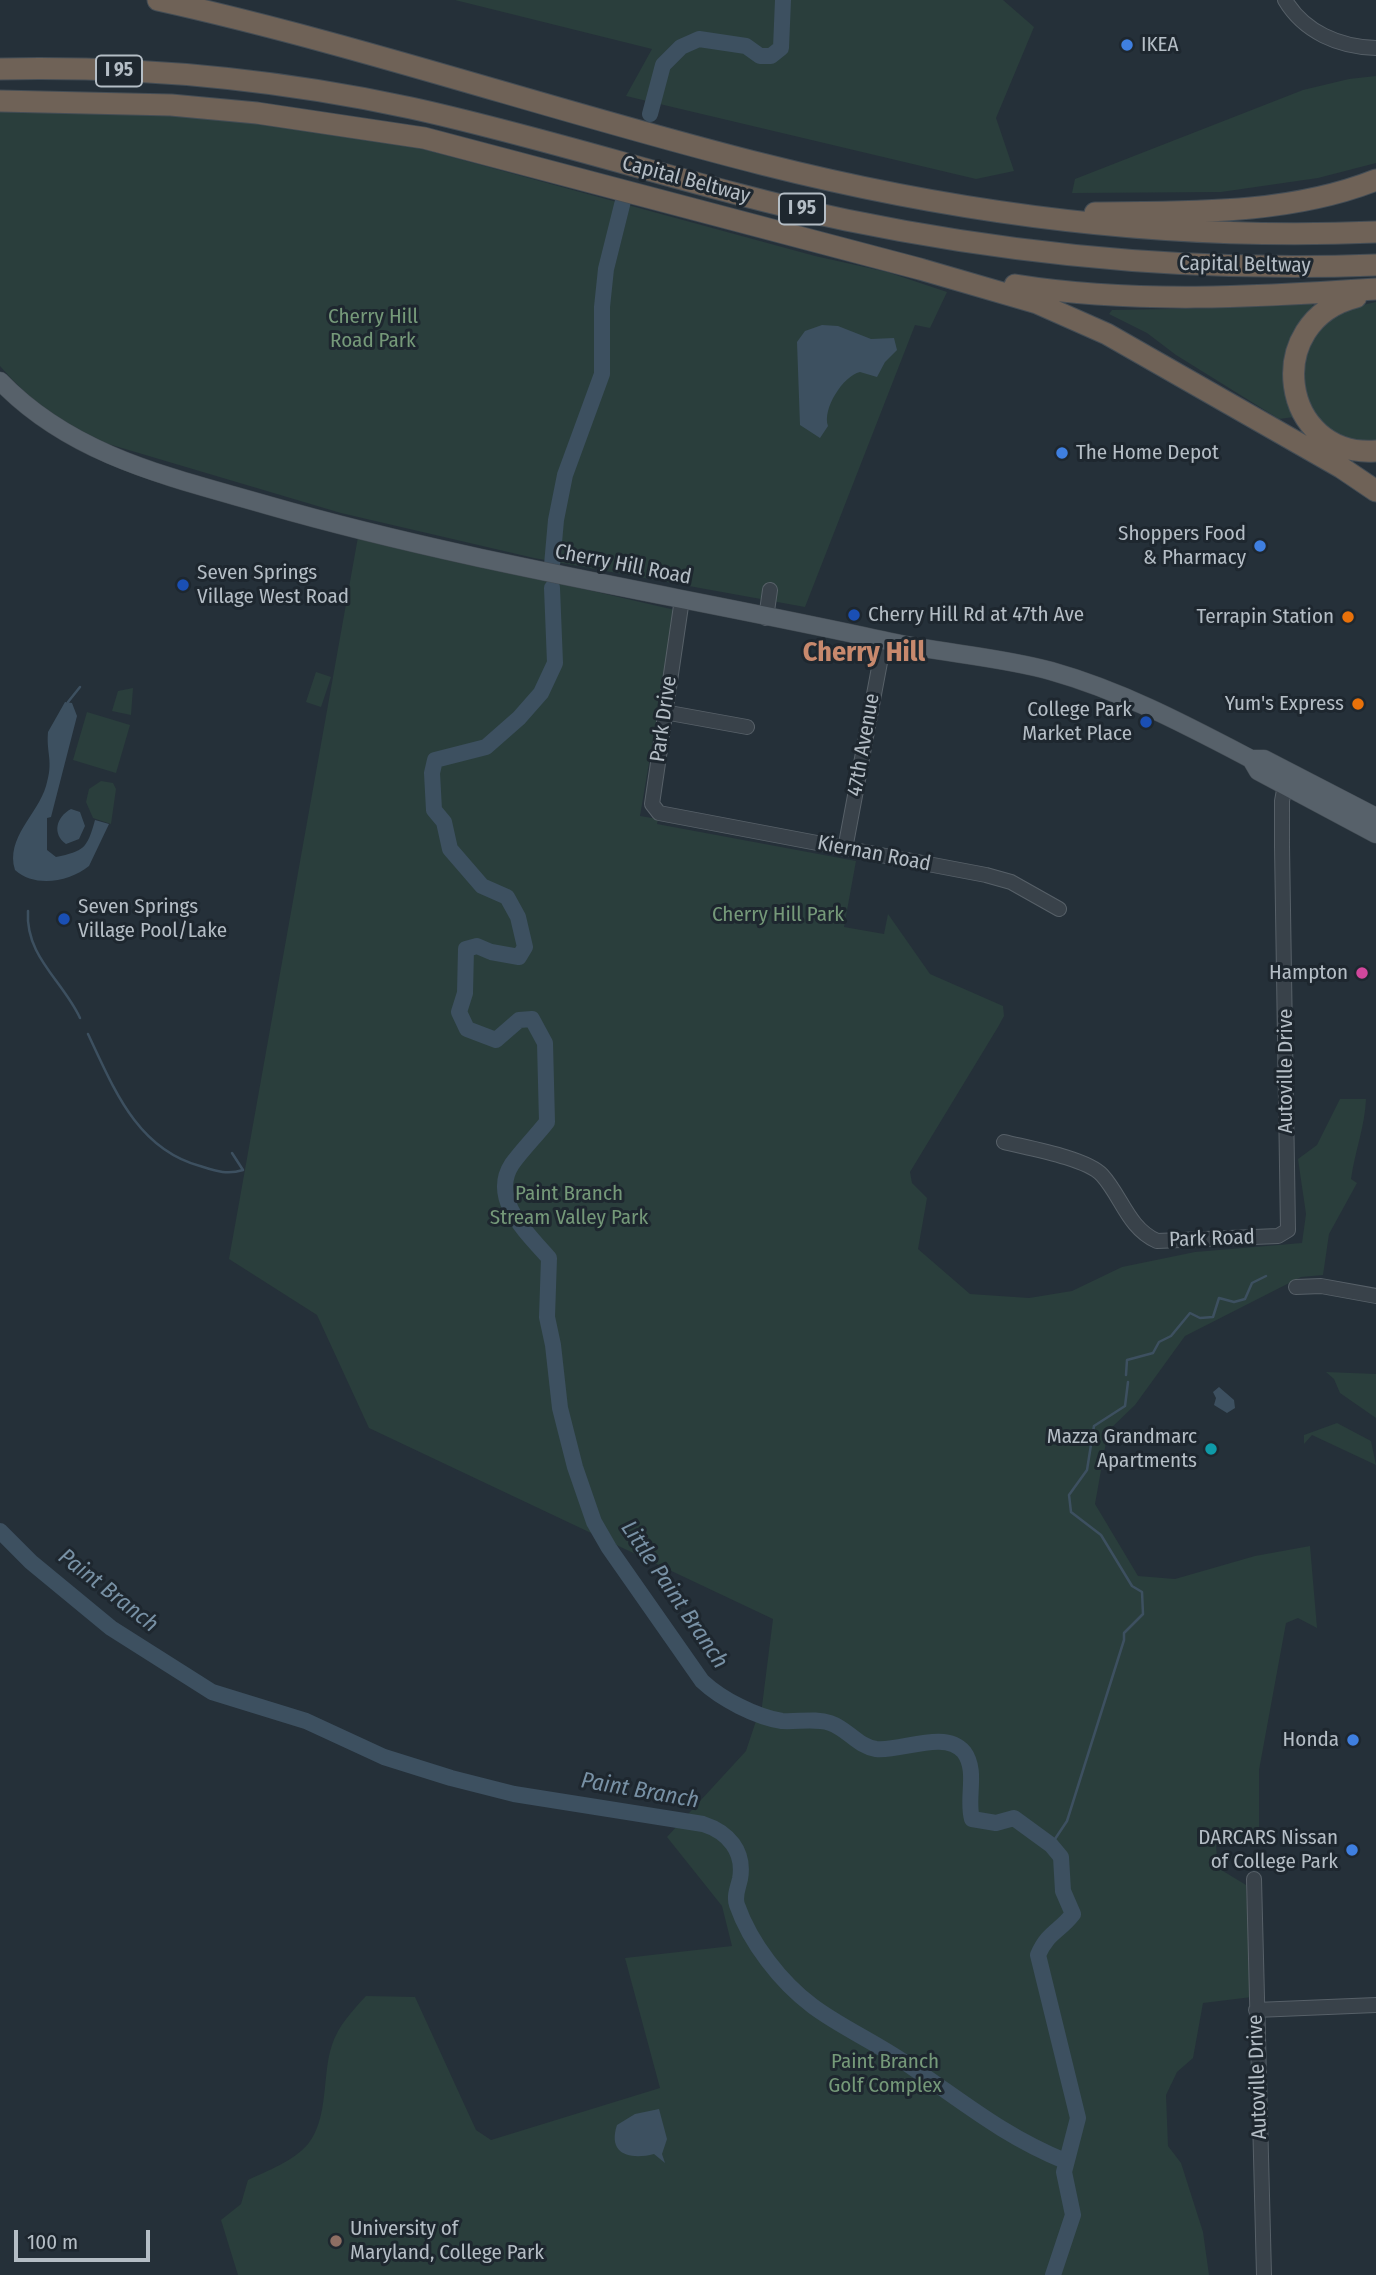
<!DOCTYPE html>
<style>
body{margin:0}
#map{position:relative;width:1376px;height:2275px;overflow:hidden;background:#253039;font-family:"Fira Sans Condensed",sans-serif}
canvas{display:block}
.scale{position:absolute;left:14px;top:2230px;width:136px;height:32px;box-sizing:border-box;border:4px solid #b4bdc5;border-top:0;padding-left:9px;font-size:21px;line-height:24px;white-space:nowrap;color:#b4bdc5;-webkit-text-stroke:5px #1e272f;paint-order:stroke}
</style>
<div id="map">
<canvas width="1376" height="2275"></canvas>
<div class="scale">100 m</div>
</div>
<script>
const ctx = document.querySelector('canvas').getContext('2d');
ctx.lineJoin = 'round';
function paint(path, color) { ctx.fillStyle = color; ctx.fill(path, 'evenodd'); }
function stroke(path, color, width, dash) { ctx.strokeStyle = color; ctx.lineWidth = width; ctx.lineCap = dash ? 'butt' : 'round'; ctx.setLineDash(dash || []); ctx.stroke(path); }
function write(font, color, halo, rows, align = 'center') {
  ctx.font = font + ' "Fira Sans Condensed",sans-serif'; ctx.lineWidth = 6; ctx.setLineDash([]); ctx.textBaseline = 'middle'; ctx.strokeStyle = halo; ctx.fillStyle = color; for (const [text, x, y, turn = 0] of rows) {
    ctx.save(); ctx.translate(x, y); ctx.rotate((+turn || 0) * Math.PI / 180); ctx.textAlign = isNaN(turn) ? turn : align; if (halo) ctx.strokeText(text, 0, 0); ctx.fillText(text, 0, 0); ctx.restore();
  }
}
paint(new Path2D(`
 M455,0H1003L1034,27L996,118L1014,171L976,179L626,96L652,49Z
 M1376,76V163L1318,178L1221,192L1072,193L1075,179L1303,90L1349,79Z
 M0,110L137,112L260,123L404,144L815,256L887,272L947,292L930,328L915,325L805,607L534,558L341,513L105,443C64,429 28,398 0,366Z
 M1309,301L1313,306C1309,317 1299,324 1293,334C1277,360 1286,389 1294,417L1279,419L1176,355L1147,333L1109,314L1112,310L1228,308Z
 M1376,302V441C1362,441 1346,441 1333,434C1320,428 1302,400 1301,385C1298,365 1310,334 1326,321C1340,310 1358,306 1376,302Z
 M358,537L675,610L640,816L658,819L657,824L856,861L844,927L884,934L888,914L930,974L1003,1006L1004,1016L998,1027L910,1172L912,1183L927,1198L918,1249L970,1294L1029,1298L1072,1291L1122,1267L1195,1252L1302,1243L1306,1214L1298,1159L1317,1145L1340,1099H1366C1365,1126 1355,1151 1351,1179L1357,1183L1329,1234L1323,1275L1301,1277L1185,1336L1135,1405L1108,1431L1095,1504L1138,1576L1175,1579L1255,1556L1310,1546L1317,1628L1298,1618L1286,1623L1259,1770V1829L1216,1846L1218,1868L1246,1885L1252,1997L1203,2003L1193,2058L1177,2072L1166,2095L1168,2146L1181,2163L1203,2232L1209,2275H238L221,2220L241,2204L248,2180C267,2171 294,2161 308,2144C329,2118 322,2073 332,2045C338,2026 353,2010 366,1996L415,1997L476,2130L491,2140L660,2088L625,1958L732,1946L722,1906L667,1837L746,1751L756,1721L760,1722L773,1619L369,1428L317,1315L229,1259Z
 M316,672L331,677L321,707L306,702Z
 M133,688L131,715L112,711L118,691Z
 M87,712L130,725L116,773L73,760Z
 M101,781L113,783L116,789L111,824L93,818L86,802L89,789Z
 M1326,1372L1376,1374V1418L1340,1393L1334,1379Z
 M1337,1423L1371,1441L1376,1465L1312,1435L1304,1444V1435Z`), '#2a3e3c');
paint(new Path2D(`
 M822,325L838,326L871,339L894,338L897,350L885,362L877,377L860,372C843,376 822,409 828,426L820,438L800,425L797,342L805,331Z
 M65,702L72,703L77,716L51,817L47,818V850L56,857C84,851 87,849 95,820L109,824L89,866C69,882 35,888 15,870C5,838 38,814 46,786C54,760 46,754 48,732Z
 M71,809L80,812L85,826L79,839L66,844C52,834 56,817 71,809Z
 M1219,1387L1234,1400L1235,1408L1227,1413L1214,1405L1216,1398L1213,1392Z
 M659,2109L667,2139L662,2154L665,2163L654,2154C631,2160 607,2155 617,2125L635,2114Z`), '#3d5060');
stroke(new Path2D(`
 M68,702L80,687
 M28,911C25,956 63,981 80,1018
 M88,1034C114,1089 137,1149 200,1166C216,1171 227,1175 243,1170L232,1153
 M1126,1375L1127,1360L1153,1353L1159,1342L1171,1336L1190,1313L1200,1318L1213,1317L1219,1298L1234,1302L1245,1299L1252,1283L1266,1276
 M1051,1845L1067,1821L1124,1640V1633L1143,1614L1142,1592L1132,1586L1101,1535L1071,1512L1069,1495L1087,1470L1094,1426L1125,1406L1128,1382`), '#3d5060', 2.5);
stroke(new Path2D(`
 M650,114L663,65L681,47L699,39L746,46L760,56H771L781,48L783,0
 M552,565L556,520L565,475L602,374V307L606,269L623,201
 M552,588L555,663L541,693L519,718L486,747L435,760L432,773L434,810L444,822L450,849L482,886L507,897L518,917L525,947L519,957L491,952L477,946L466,949L465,993L459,1012L467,1029L496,1040L519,1020L532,1019L545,1043L547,1122C536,1136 522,1150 512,1164C489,1199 528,1234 549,1258L547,1317L553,1345L560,1408L575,1467L594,1522L609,1548L702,1681C721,1699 756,1717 782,1721C798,1722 816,1718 830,1723C848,1729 857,1746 876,1749C901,1752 945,1729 964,1752C978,1771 966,1798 972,1819L996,1823L1014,1818L1051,1845L1061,1857L1063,1891L1073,1914C1059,1932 1048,1932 1038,1955L1078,2118L1064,2172L1073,2215L1053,2275
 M0,1531L31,1562L111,1628L212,1692L306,1721L384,1757L451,1778L514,1794L703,1824C728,1832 745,1851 740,1879C738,1888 734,1896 737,1905C744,1925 755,1944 768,1961C811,2018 851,2026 907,2064C961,2100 1003,2136 1065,2161`), '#3d5060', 16);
const minor = new Path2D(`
 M1285,0C1304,32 1339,47 1376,48
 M682,599L652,804L659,813L986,875L1011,882L1059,909
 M766,618L770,590
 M664,712L747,727
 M845,849L884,641
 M1004,1142C1028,1148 1086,1158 1102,1175C1122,1197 1128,1228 1157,1241L1278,1236L1288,1230L1282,846V801L1285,785
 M1296,1287L1321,1286L1376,1296
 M1254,1879L1264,2275
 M1256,2010L1376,2005`);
const major = new Path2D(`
 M0,381C72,456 170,477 267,505C469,563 676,595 882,640C937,653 997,656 1051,671C1122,691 1186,725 1251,759H1264L1376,817
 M1251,759L1258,771L1376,834`);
const highway = new Path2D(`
 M158,0C361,45 560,113 762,164C963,215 1168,241 1376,232
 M0,69C138,66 276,79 411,108C557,140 700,189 846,220C1021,256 1198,272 1376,265
 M0,101L171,105L257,113L424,138L920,269L1037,303L1107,334L1342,468L1376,491
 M1095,213C1187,212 1288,215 1376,180
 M1015,285C1135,304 1255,297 1376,289
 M1356,297C1261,321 1280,458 1376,451`);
stroke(minor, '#576068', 16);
stroke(major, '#424b53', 19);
stroke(highway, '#444d55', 23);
stroke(minor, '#39424a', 14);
stroke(major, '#57616a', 18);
stroke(highway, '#6f6257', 21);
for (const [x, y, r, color] of [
 [1127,45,7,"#3f7fe0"],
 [1062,453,7,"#3f7fe0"],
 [1260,546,7,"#3f7fe0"],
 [183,585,7,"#1a4fb4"],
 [854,615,7,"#1a4fb4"],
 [1348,617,7,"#e8710a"],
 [1358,704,7,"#e8710a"],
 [1146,722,7,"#1a4fb4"],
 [64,919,7,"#1a4fb4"],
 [1362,973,7,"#d1479c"],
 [1211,1449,7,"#0f9aa8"],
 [1353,1740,7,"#3f7fe0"],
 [1352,1850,7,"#3f7fe0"],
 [336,2241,7,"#8d6e63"]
]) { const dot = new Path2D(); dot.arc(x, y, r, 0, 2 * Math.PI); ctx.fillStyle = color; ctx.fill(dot); stroke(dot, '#1e272f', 2.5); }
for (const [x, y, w] of [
 [119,71,46],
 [802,209,46]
]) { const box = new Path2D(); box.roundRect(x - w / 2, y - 15.5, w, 31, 5); ctx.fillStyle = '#1e272f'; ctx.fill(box); stroke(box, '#b4bdc5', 2); }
write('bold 19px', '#b4bdc5', null, [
 ["I 95",119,71],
 ["I 95",802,209]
]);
write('21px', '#b4bdc5', '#1e272f', [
 ["IKEA",1141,45,"left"],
 ["The Home Depot",1076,453,"left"],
 ["Shoppers Food",1246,534],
 ["& Pharmacy",1246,558],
 ["Seven Springs",197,573,"left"],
 ["Village West Road",197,597,"left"],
 ["Cherry Hill Rd at 47th Ave",868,615,"left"],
 ["Terrapin Station",1334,617],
 ["Yum's Express",1344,704],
 ["College Park",1132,710],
 ["Market Place",1132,734],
 ["Seven Springs",78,907,"left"],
 ["Village Pool/Lake",78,931,"left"],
 ["Hampton",1348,973],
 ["Mazza Grandmarc",1197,1437],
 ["Apartments",1197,1461],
 ["Honda",1339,1740],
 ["DARCARS Nissan",1338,1838],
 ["of College Park",1338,1862],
 ["University of",350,2229,"left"],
 ["Maryland, College Park",350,2253,"left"]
], 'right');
write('21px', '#b4bdc5', '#1e272f', [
 ["Capital Beltway",686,180,15],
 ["Capital Beltway",1245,265,1],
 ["Cherry Hill Road",623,565,11],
 ["Park Drive",664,719,-82],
 ["47th Avenue",864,745,-80],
 ["Kiernan Road",874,854,11],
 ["Autoville Drive",1286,1071,-90],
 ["Park Road",1212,1239,-2],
 ["Autoville Drive",1258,2077,-92]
]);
write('21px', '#759979', '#1e272f', [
 ["Cherry Hill",373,317],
 ["Road Park",373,341],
 ["Cherry Hill Park",778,915],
 ["Paint Branch",569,1194],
 ["Stream Valley Park",569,1218],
 ["Paint Branch",885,2062],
 ["Golf Complex",885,2086]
]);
write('italic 23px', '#7891a5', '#1e272f', [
 ["Paint Branch",108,1591,38],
 ["Little Paint Branch",674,1595,56],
 ["Paint Branch",640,1791,10]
]);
write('bold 28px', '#c8896d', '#1e272f', [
 ["Cherry Hill",864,653]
]);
</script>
